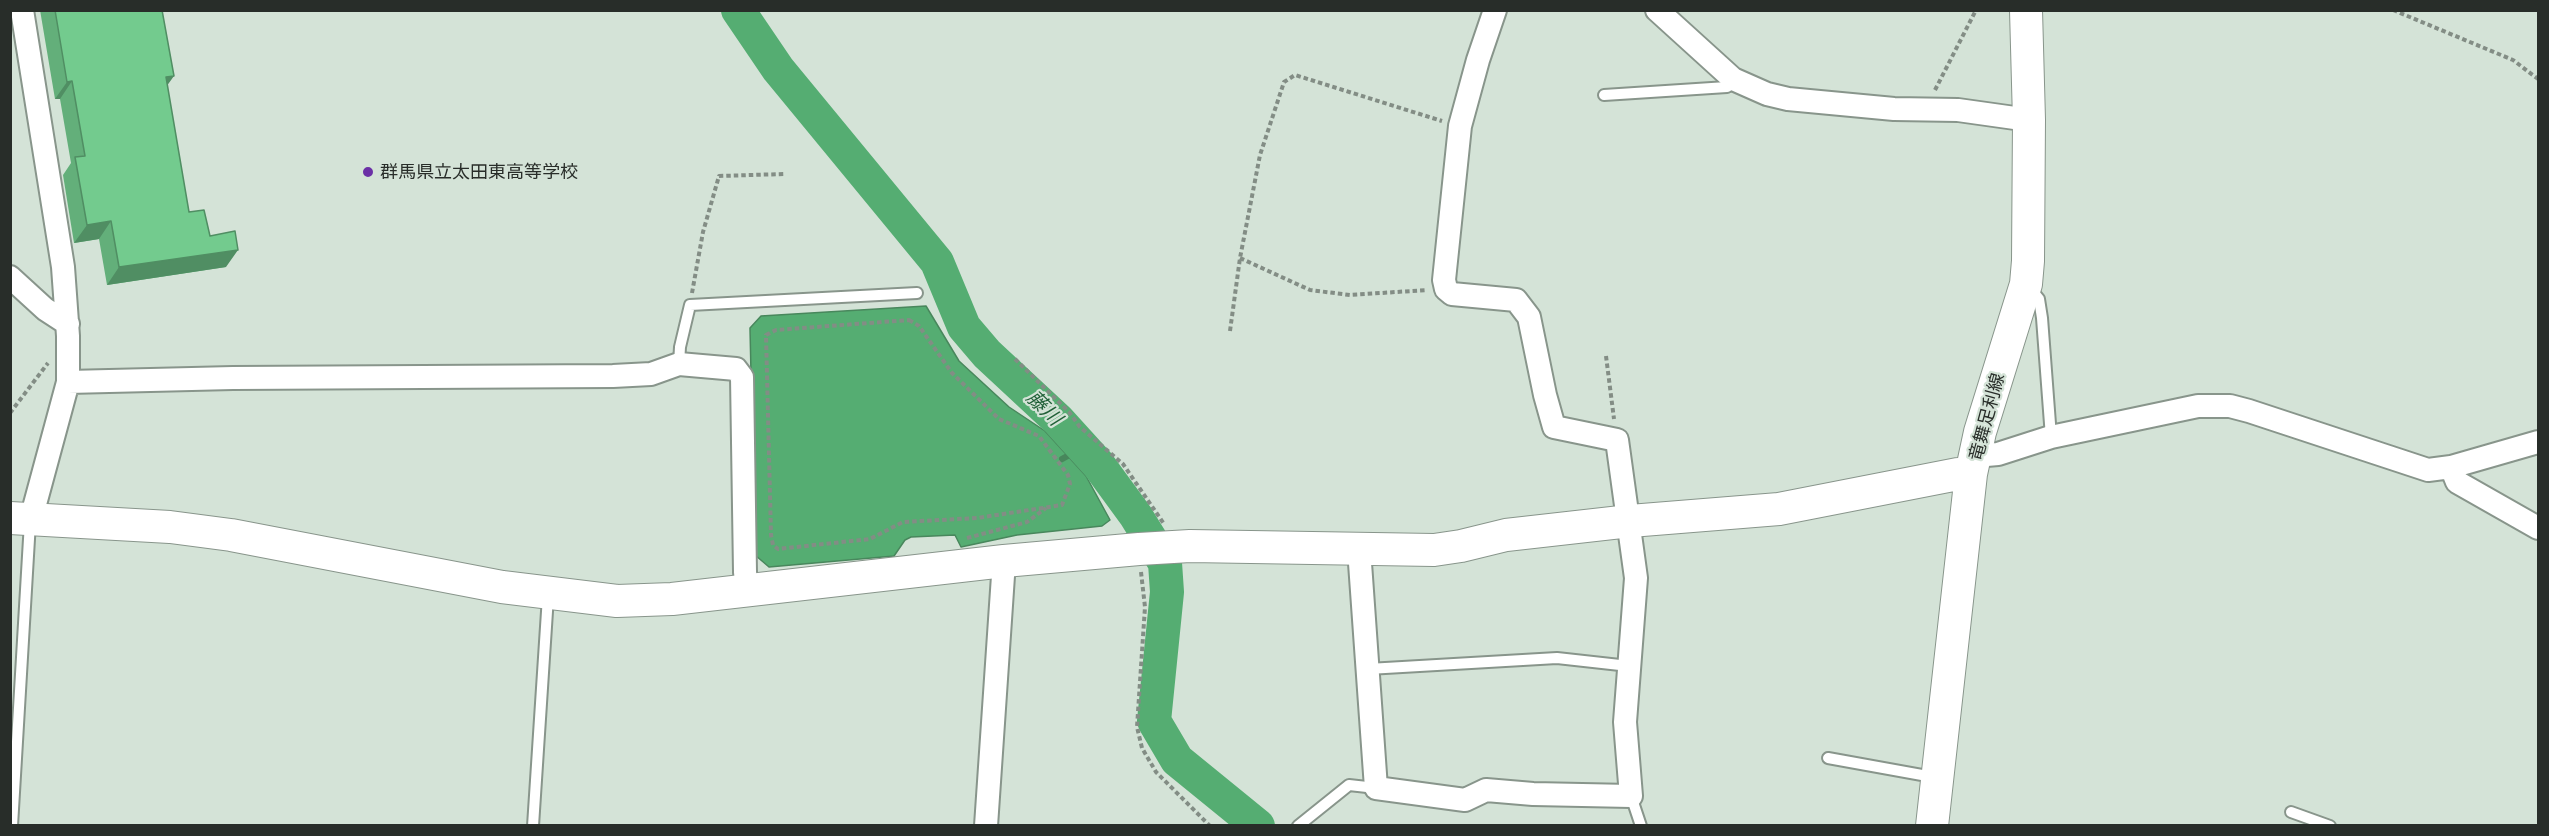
<!DOCTYPE html>
<meta charset="utf-8">
<style>
body{margin:0}
#map{position:relative;width:2549px;height:836px;overflow:hidden;background:#d4e3d7;font-family:Lato,sans-serif}
canvas{display:block}
.frame{position:absolute;inset:0;border:12px solid #282d29;pointer-events:none}
</style>
<div id="map">
<canvas width="2549" height="836"></canvas>
<div class="frame"></div>
</div>
<script>
const ctx = document.querySelector('canvas').getContext('2d');
ctx.lineJoin = 'round';
function paint(path, color) { ctx.fillStyle = color; ctx.fill(path, 'evenodd'); }
function stroke(path, color, width, dash) { ctx.strokeStyle = color; ctx.lineWidth = width; ctx.lineCap = dash ? 'butt' : 'round'; ctx.setLineDash(dash || []); ctx.stroke(path); }
function write(font, color, halo, rows, align = 'center') {
  ctx.font = font + ' Lato,"Noto Sans JP",sans-serif'; ctx.lineWidth = 4.5; ctx.setLineDash([]); ctx.textBaseline = 'middle'; ctx.strokeStyle = halo; ctx.fillStyle = color; for (const [text, x, y, turn = 0] of rows) {
    ctx.save(); ctx.translate(x, y); ctx.rotate((+turn || 0) * Math.PI / 180); ctx.textAlign = isNaN(turn) ? turn : align; if (halo) ctx.strokeText(text, 0, 0); ctx.fillText(text, 0, 0); ctx.restore();
  }
}
const water = new Path2D(`
 M926,306L959,361L1009,407L1045,431L1086,476L1110,520L1102,526L1017,535L961,547L955,535L911,537L905,540L894,556L769,567L755,555L750,328L761,316Z`);
paint(water, '#55ad72');
stroke(water, '#48875c', 1.5);
stroke(new Path2D(`
 M1062,459L1082,448
 M1124,517L1136,516`), '#48875c', 6);
stroke(new Path2D(`
 M738,10L778,69L937,262L964,327L987,354L1058,420L1098,464L1136,516L1165,563L1167,592L1154,721L1177,760L1258,826`), '#55ad72', 34);
const lane = new Path2D(`
 M1604,95L1727,87L1736,81
 M2030,288L2039,299L2042,318L2051,437
 M679,364L680,347L690,305L917,293
 M1368,669L1557,658L1629,666
 M1828,758L1933,777
 M1631,796L1641,826
 M2291,812L2330,826
 M12,826L30,522
 M533,826L548,596
 M1298,826L1349,785L1376,788`);
const street = new Path2D(`
 M22,10L63,267L68,336V382L31,519
 M1657,10L1733,79L1767,94L1788,99L1894,109L1958,110L2029,120
 M10,277L45,309L68,324
 M68,382L233,378L613,376L651,374L679,364L736,369L742,377L745,572L747,590
 M1975,456L1998,454L2051,437L2198,406H2230L2249,411L2428,470L2451,467L2538,442
 M2451,467L2457,482L2538,528
 M1359,549L1376,788L1465,800L1486,790L1533,794L1631,796L1625,722L1636,578L1617,440L1554,427L1545,395L1529,317L1516,300L1452,294L1446,289L1444,280L1460,126L1478,60L1495,10
 M986,826L1004,561`);
const secondary = new Path2D(`
 M10,518L170,527L231,535L502,587L617,601L672,599L1004,561L1139,549L1190,546L1434,550L1461,546L1506,535L1630,521L1779,509L1958,474H1971
 M1932,826L1971,474L1980,432L2026,284L2028,261L2029,120L2026,10`);
stroke(lane, '#88958b', 14);
stroke(street, '#88958b', 26);
stroke(secondary, '#88958b', 34);
stroke(new Path2D(`
 M2393,10L2513,60L2538,79
 M1935,90L1976,10
 M1240,258L1310,290L1350,295L1427,290
 M692,293L703,232L719,176L784,174
 M909,320L919,326L952,373L999,419L1039,436L1068,475L1070,484L1062,505L977,518L903,522L870,539L778,549L773,545L771,535L766,335L776,330Z
 M1230,331L1240,258L1260,155L1284,82L1295,75L1442,121
 M1606,356L1614,419
 M1015,359L1069,412L1080,427L1123,464L1164,524
 M10,413L48,363
 M967,538L1027,522L1046,508
 M1141,572L1145,607L1137,727L1142,748L1156,772L1210,826`), '#838d85', 4, [4.5, 3]);
stroke(lane, '#fff', 10);
stroke(street, '#fff', 22);
stroke(secondary, '#fff', 32);
paint(new Path2D(`
 M40,10H162L167,85L189,212L210,236L226,267L107,285L99,239L74,243L63,175L71,163L60,99H55Z`), '#63af7a');
paint(new Path2D(`
 M174,76L161,94L166,77Z
 M72,81L60,99H55L67,82Z
 M111,221L99,239L74,243L87,225Z
 M238,250L226,267L107,285L119,267Z`), '#508e63');
const building = new Path2D(`
 M55,10H162L174,76L166,77L189,212L204,210L210,236L235,231L238,250L119,267L111,221L87,225L75,157L85,156L72,81L67,82Z`);
paint(building, '#73cb8e');
stroke(building, '#508e63', 1.5);
for (const [x, y, r, color] of [
 [368,172,6,"#6b30a6"]
]) { const dot = new Path2D(); dot.arc(x, y, r, 0, 2 * Math.PI); ctx.fillStyle = color; ctx.fill(dot); stroke(dot, '#d4e3d7', 2); }
write('18px', '#282d29', '#d4e3d7', [
 ["群馬県立太田東高等学校",380,172]
], 'left');
write('18px', '#282d29', '#d4e3d7', [
 ["竜舞足利線",1987,417,-75]
]);
write('italic 20px', '#216038', '#d4e3d7', [
 ["藤川",1044,408,44]
]);
</script>
